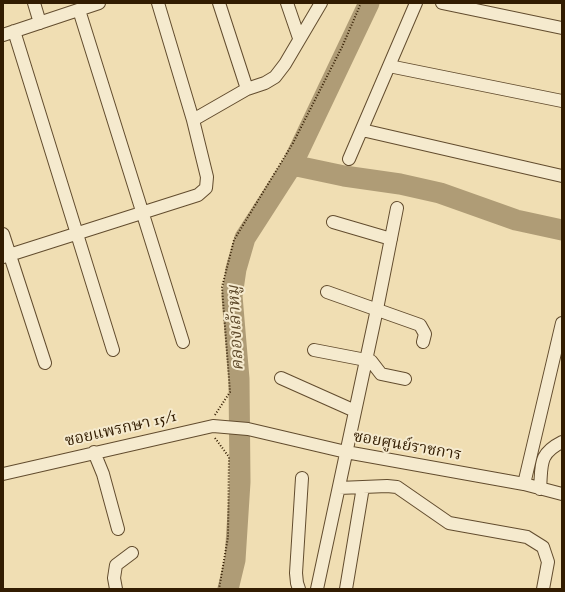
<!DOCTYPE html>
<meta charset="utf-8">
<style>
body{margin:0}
#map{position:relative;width:565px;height:592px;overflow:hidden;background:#f0deb3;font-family:"IM FELL English",serif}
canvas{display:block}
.frame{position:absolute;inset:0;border:4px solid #321c01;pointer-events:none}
</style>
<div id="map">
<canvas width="565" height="592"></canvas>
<div class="frame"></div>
</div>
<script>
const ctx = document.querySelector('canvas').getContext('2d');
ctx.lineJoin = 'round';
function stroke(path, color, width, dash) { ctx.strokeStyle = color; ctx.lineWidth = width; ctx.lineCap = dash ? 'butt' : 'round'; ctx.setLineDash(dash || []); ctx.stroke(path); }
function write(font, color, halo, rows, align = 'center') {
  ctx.font = font + ' "IM FELL English","Noto Serif Thai",serif'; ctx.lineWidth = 4; ctx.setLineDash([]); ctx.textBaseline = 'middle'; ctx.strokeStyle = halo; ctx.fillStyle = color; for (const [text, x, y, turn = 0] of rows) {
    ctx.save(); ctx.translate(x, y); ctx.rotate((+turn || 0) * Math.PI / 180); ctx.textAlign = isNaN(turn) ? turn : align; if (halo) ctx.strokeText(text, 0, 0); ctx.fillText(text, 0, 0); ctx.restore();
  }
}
stroke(new Path2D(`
 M292,165L344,176L400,184L440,193L516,220L562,230
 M228,589L235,560L240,482L239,379L232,296L236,269L245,238L292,165L369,3`), '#af9c76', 21);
const minor = new Path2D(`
 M34,3L40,23
 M219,3L247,89
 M287,3L299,38
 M442,3L562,28
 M79,10L183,342
 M14,31L113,350
 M3,35L99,3
 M389,66L562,101
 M193,120L247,89L265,83L275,77L285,64L321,3
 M362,130L562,176
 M349,159L416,3
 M333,222L391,239
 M3,234L45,363
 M3,257L198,195L206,188L207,177L193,120L158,3
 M327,292L420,325L425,334L423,342
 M314,350L371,361L381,374L405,379
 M281,378L355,411
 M94,452L103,474L118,529
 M3,474L213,426L248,429L346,452L524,484L562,494
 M524,484L562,323
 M339,488L387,486L397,487L449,523L527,537L543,547L548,562L543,589
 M540,489C542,465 538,454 562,442
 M116,589L114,578L116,565L132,553
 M299,589L297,583L296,573L302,478
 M317,589L377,309L397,208
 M346,589L363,487`);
stroke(minor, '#624c2e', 14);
stroke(new Path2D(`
 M215,415L230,392L222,287L234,240L293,143L342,47L361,3
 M215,438L229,457L228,537L219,589`), '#321c01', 2, [1, 2]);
stroke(minor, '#f5eace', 12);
write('16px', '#321c01', '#f5eace', [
 ["ซอยแพรกษา 15/1",121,430,-13],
 ["ซอยศูนย์ราชการ",407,447,10]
]);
write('italic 17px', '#5e492a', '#f5eace', [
 ["คลองเล้าหมู",237,328,-93]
]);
</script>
